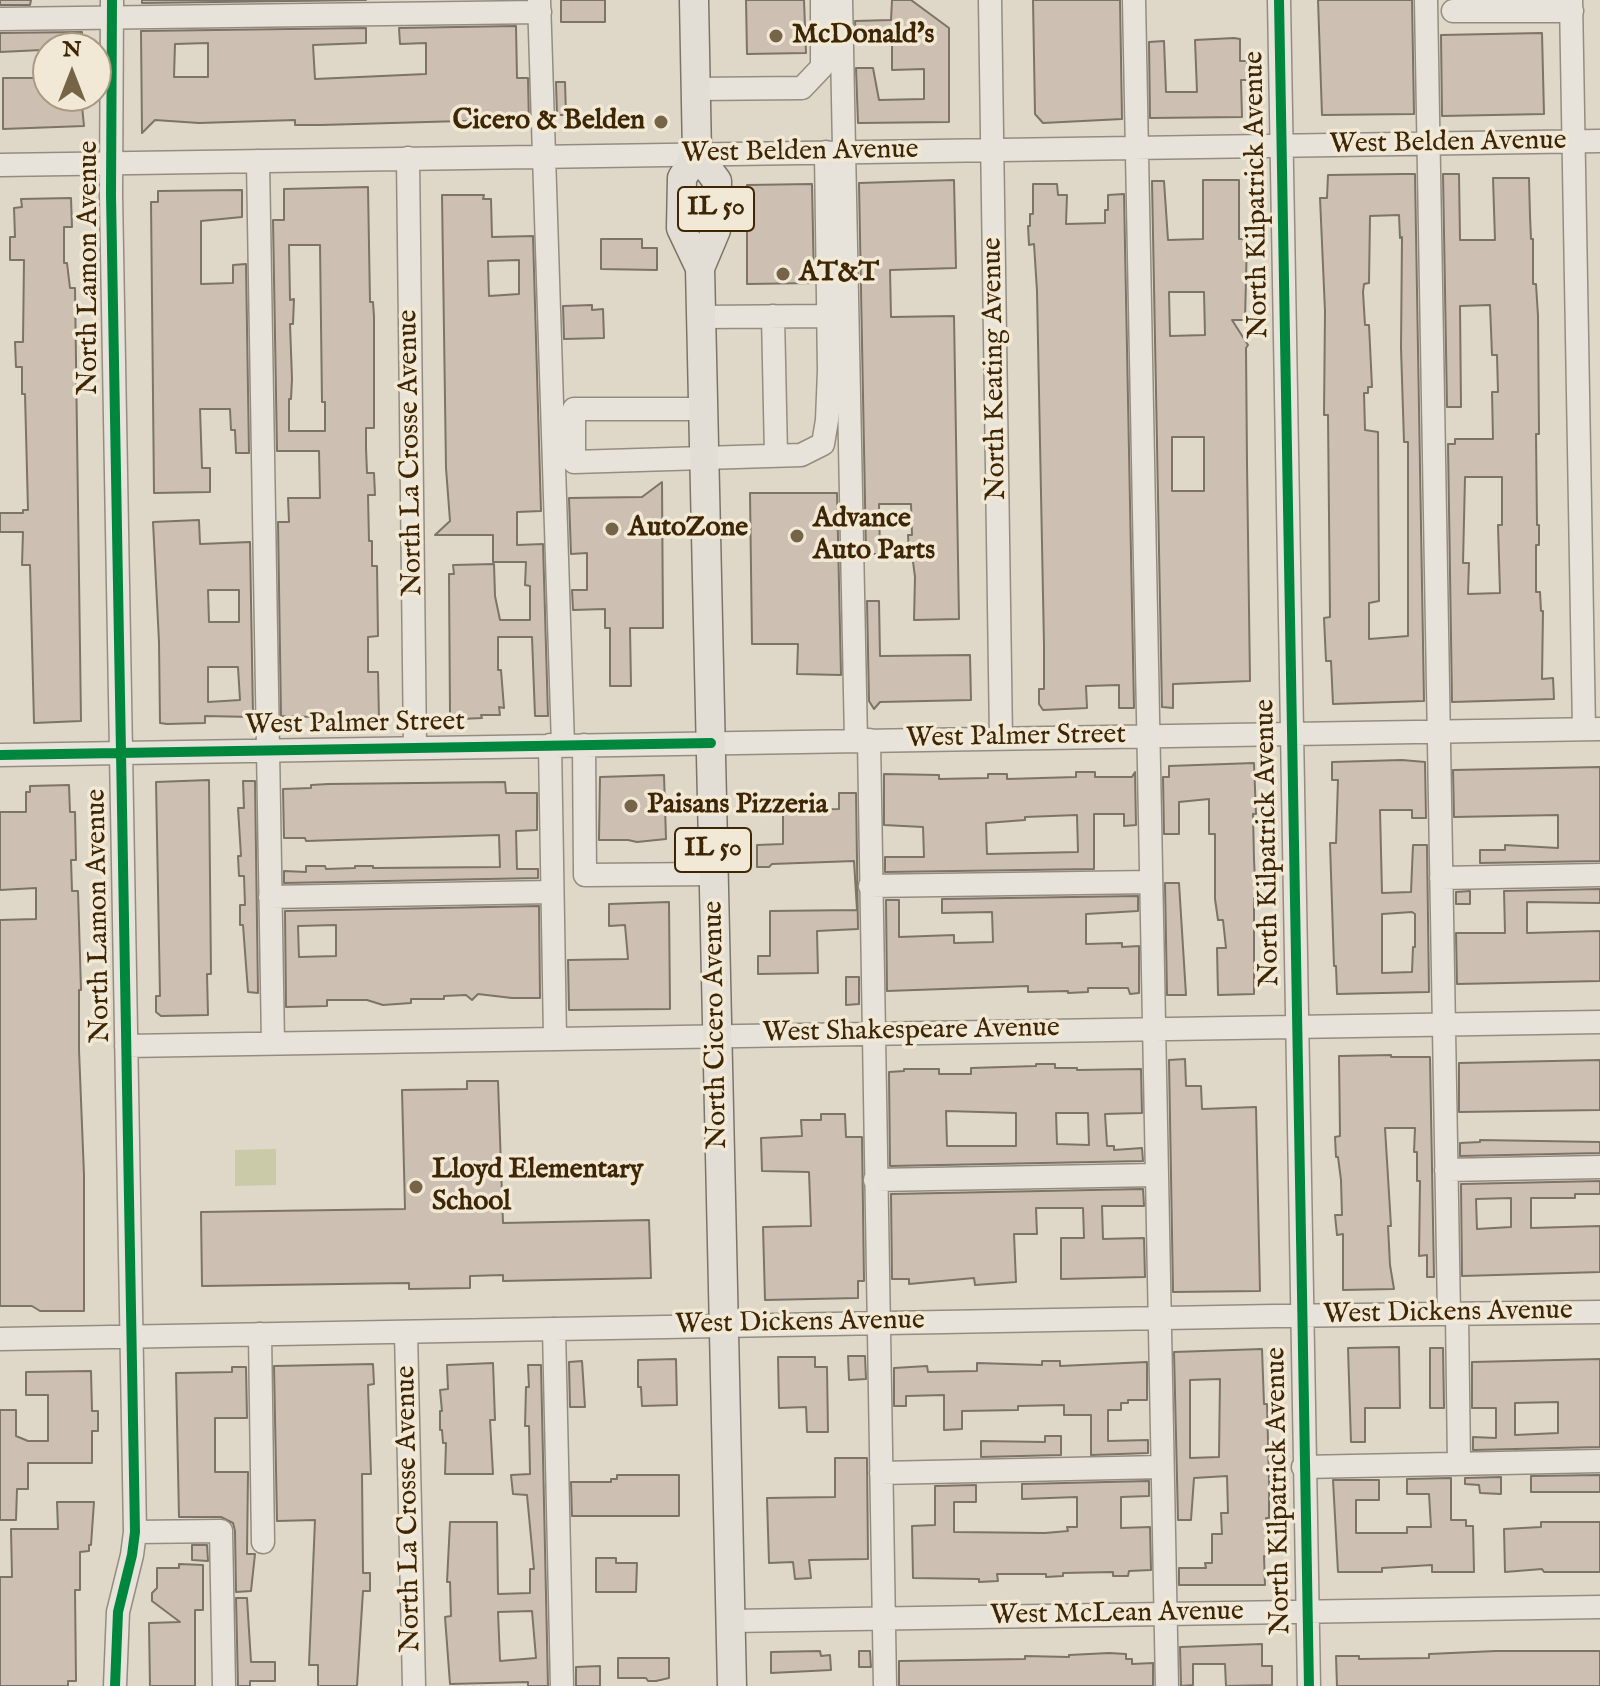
<!DOCTYPE html>
<style>
body{margin:0}
#map{position:relative;width:1600px;height:1686px;overflow:hidden;background:#dfd8c8;font-family:"IM FELL English",serif}
canvas{display:block}
.north{position:absolute;left:32px;top:32px;width:80px;height:80px;box-sizing:border-box;background:#f1e8d5;border:2px solid #a99a81;border-radius:50%;rotate:0deg;font-size:22px;font-weight:700;line-height:32px;text-align:center;color:#3e2504}
.north::after{content:'';display:block;margin:auto;width:28px;height:36px;background:#766449;clip-path:polygon(50% 0,100% 100%,50% 72%,0 100%)}
</style>
<div id="map">
<canvas width="1600" height="1686"></canvas>
<div class="north">N</div>
</div>
<script>
const ctx = document.querySelector('canvas').getContext('2d');
ctx.lineJoin = 'round';
function paint(path, color) { ctx.fillStyle = color; ctx.fill(path, 'evenodd'); }
function stroke(path, color, width, dash) { ctx.strokeStyle = color; ctx.lineWidth = width; ctx.lineCap = dash ? 'butt' : 'round'; ctx.setLineDash(dash || []); ctx.stroke(path); }
function write(font, color, halo, rows, align = 'center') {
  ctx.font = font + ' "IM FELL English",serif'; ctx.lineWidth = 7; ctx.setLineDash([]); ctx.textBaseline = 'middle'; ctx.strokeStyle = halo; ctx.fillStyle = color; for (const [text, x, y, turn = 0] of rows) {
    ctx.save(); ctx.translate(x, y); ctx.rotate((+turn || 0) * Math.PI / 180); ctx.textAlign = isNaN(turn) ? turn : align; if (halo) ctx.strokeText(text, 0, 0); ctx.fillText(text, 0, 0); ctx.restore();
  }
}
paint(new Path2D(`
 M276,1149V1185L235,1186V1150Z`), '#cacaa9');
const building = new Path2D(`
 M0,0H31L30,5H0Z
 M142,0H366L142,3Z
 M561,0H605V22H561Z
 M746,0H804L806,53L747,54Z
 M892,0H911L949,28V122L858,123L856,68H873L879,100L924,99V69L892,70V38L856,39L855,21L891,20Z
 M1033,0H1120L1122,119L1043,123L1035,114Z
 M1318,0H1412L1414,114L1322,115Z
 M516,26L517,78H528L529,125L497,126V120L321,125H295V120L199,123L155,120L142,133L141,31L366,28V43L313,45L315,79L426,74V43L400,44L399,28ZM208,43V77H174L175,44Z
 M82,32L83,48L0,52V33Z
 M1542,33L1544,114L1442,116L1441,35Z
 M1234,38L1240,39V61H1247V80H1241L1242,117L1150,118L1149,42L1164,41L1166,92H1197L1195,40Z
 M3,78H48V96H81L84,126L3,129Z
 M556,82H565L566,115H557Z
 M1402,174H1415L1424,701L1333,704L1331,661H1326L1324,618L1330,617L1328,415H1324L1325,311L1320,198H1327L1328,175ZM1399,215L1400,238L1402,237L1401,348L1404,442H1408V636L1369,639V603L1379,601L1378,432L1365,430L1364,393H1368V387H1372L1369,325H1365L1363,292L1364,284L1369,283L1370,216Z
 M1443,174H1459L1460,240H1495L1493,178H1529L1530,216L1531,239H1533V284H1536L1538,316L1539,434H1536L1537,525H1539V545H1536V592H1540L1541,611H1543L1542,679L1553,678L1554,699L1452,702L1448,444H1455V439H1493L1492,392H1498L1497,355H1492L1490,305L1460,306L1461,407H1447ZM1465,477H1502V525H1498L1500,593L1468,594L1469,563H1463Z
 M954,180L956,268L890,270L891,317L954,316L959,619L914,620L915,577L912,554H909L908,535H912L911,504H879L880,554H866L859,183Z
 M1203,180H1239V239H1247L1245,320H1232L1248,345L1246,348L1247,463L1250,681L1173,684V708L1162,707L1152,181H1164L1168,240L1203,239ZM1169,292H1204L1205,335L1170,336ZM1172,437H1204V491H1172Z
 M812,184L814,283L747,284V185Z
 M1033,184H1057L1058,195H1067L1066,224L1105,223V210H1108V195L1124,194L1134,708H1119V685L1086,686L1087,708L1043,710L1039,704V689H1044V645L1037,291L1034,244L1029,245L1028,226H1030V214H1033Z
 M368,187L370,302H373L374,317V428H366V448L367,473H374L375,495H368L369,541H372V566H377L378,636L368,637V672H378L379,719L281,716L278,522H289L288,498H320L319,451H277L273,220H284V189ZM289,245H320L322,402H325V431H289V399H291L292,379L290,324H293L294,299L290,300Z
 M242,190V217L201,221V284L233,283V265L246,264L249,453H236L235,430H231L230,409H200L202,468H210V492L154,493L151,202H158V191Z
 M442,195H484L483,199H491L492,237L533,236L541,511L517,512V545L543,544L548,716H535L532,637H498V670H501L504,708L499,707L500,715H481L482,718L461,719L460,715H450L449,574H454L453,565L494,564L495,596L500,620H530V586L525,585L526,562H493V535H435L450,521L446,468ZM519,260V294L489,296L488,261Z
 M71,198L72,227H64V263H67L70,288H75L81,721L34,723L30,565H22L23,532H0V513H23V510H28L25,394H22V367H16L15,342H23L24,260H10V237H15L14,208L22,207L21,199Z
 M601,239H642V248H657V270L601,269Z
 M592,305V310L603,309L604,338L564,339L563,306Z
 M662,482L663,628H630L631,686H610V628H605V609L573,610L572,590H587V553L571,554L569,498L642,497Z
 M750,493H837L841,675L797,674L798,644H752Z
 M199,520L200,544L250,542L253,717L205,716V723L167,724L160,723L159,642L153,522ZM208,590H239V622H209ZM208,667H238L240,700L208,702Z
 M867,601H879L880,656L970,655L971,700L880,702L874,709L869,701Z
 M1402,760L1425,762L1426,818H1412V810H1380L1382,893L1411,892L1413,845H1427L1429,992L1337,994L1336,966H1334L1330,843H1336L1338,780H1332V762ZM1412,912L1415,914V947H1413L1412,972L1382,973V914Z
 M1254,763L1256,814H1253L1254,859L1255,881H1260V898H1254V994L1218,995L1217,948H1226L1223,920H1218L1215,899V834H1209V799L1179,802V834H1164L1163,777H1169V766Z
 M1600,767V861L1480,863V850H1505V845L1558,848V815L1454,817L1453,770Z
 M1076,772H1095V777H1132L1135,772L1136,825L1124,826V814H1094V869L885,872V857H924L923,827L884,825V774L939,775V779L988,778V774H1007V779L1076,777ZM1077,815L1078,852L987,854L986,823L1025,820V817Z
 M664,775L666,839L637,842L628,840H599L600,777Z
 M209,780L211,974H207L208,1015L161,1016L156,1012V996H160L156,782Z
 M243,781H255L258,993L248,992L243,925H240V905H245L244,876H239L238,856H241L238,808H244Z
 M505,782L506,793H537V830L516,831L517,869H538V878L284,883V871L306,872V866H325L326,869L355,868V866H373V868L500,867L499,835L306,841L305,838H284L283,789L311,788V785L328,784Z
 M69,785L70,812H75L76,860H71L72,891H78L81,990H79V1050L84,1175V1311H40L32,1306H0V920L36,919V888L0,890V812H26V792H30V786Z
 M839,793H856L858,929L817,931L818,973L758,974V956H770V911L857,910L854,861L772,864L769,867H757V845L783,844V810L839,809Z
 M1165,883H1179L1186,995H1167Z
 M1600,889V903L1527,902V933L1600,931V981L1457,984L1456,933H1505L1504,891Z
 M1470,891V904H1456V892Z
 M1138,896V911L1086,914V944L1122,943V947L1139,946V993L1130,994L1128,988H1088V992L1068,993V991L1028,992V986L887,991L886,900H899V937L954,935V943L993,942L992,912L942,913V899Z
 M669,902L670,1009L569,1010L568,960L628,959L625,925L609,926V904Z
 M539,906L540,998H512L478,994L472,1000L466,995L444,996V999H411V1003L383,1005L367,1000H327V1006L286,1007L285,911ZM336,925V956L299,957L298,926Z
 M846,977H859V1004L846,1005Z
 M1391,1055V1057H1430L1434,1277H1427V1255L1419,1256L1420,1181H1417V1152H1414L1415,1128H1385L1391,1226H1388L1390,1265L1394,1289L1343,1290V1234L1337,1235L1335,1215H1342L1341,1180L1338,1157H1336L1335,1137L1340,1136L1339,1056Z
 M1185,1059L1186,1086H1201L1202,1109L1256,1107L1260,1291L1173,1292L1169,1060Z
 M1600,1060V1110L1459,1112V1063Z
 M1036,1064H1055V1068H1077V1070L1141,1069L1142,1113L1105,1114L1107,1146H1114V1150L1142,1148L1143,1161L890,1166L889,1072L904,1071V1069H939V1074H971V1068L1036,1066ZM946,1111L1016,1113V1146H947ZM1056,1113H1088L1089,1145L1057,1144Z
 M467,1081H498L503,1223L649,1220L651,1278L503,1281V1275L470,1276V1288L409,1289V1283L202,1286L201,1212L405,1209L402,1090L467,1089Z
 M821,1114H845L846,1137H862L864,1281H858V1298L765,1300L763,1227L811,1226L809,1172L762,1171L761,1138L802,1136L801,1120H821Z
 M1480,1140L1600,1142V1153L1460,1156V1143L1480,1142Z
 M1600,1181V1194H1575V1198H1531V1228L1600,1226V1272L1462,1276L1461,1184ZM1511,1198V1227L1477,1229L1476,1199Z
 M1143,1189L1144,1206H1102L1103,1239L1144,1238L1145,1277L1061,1279V1238H1084L1083,1208H1036L1037,1234H1014L1016,1282L975,1285L974,1278L909,1284V1279H892L891,1194Z
 M1399,1347L1400,1408H1365V1442H1351L1348,1348Z
 M1430,1348H1443L1444,1408H1430Z
 M1262,1349L1264,1404H1267L1269,1479V1518H1266L1267,1556H1264L1265,1585H1179V1568H1206L1205,1563H1212V1534H1222L1221,1513H1228L1227,1476L1194,1478L1191,1520H1178L1174,1352ZM1220,1379L1219,1457L1190,1458V1380Z
 M848,1356H865L866,1379L849,1380Z
 M778,1357H815V1367H827L828,1432H807L806,1407L779,1408Z
 M676,1359L677,1405L642,1406L641,1387H638V1360Z
 M1600,1359V1447L1473,1450V1437L1496,1438V1408H1472V1362ZM1558,1402V1433L1515,1435V1403Z
 M582,1361L585,1407H570L569,1362Z
 M1042,1361H1060V1366L1147,1362V1400H1128V1403H1121V1410H1108V1441L1148,1440V1453L1091,1455V1415H1064V1405L1018,1406V1410L962,1411V1429L944,1430V1395L906,1396V1406H894V1368L927,1366L928,1372L977,1371V1363L1042,1365Z
 M493,1363L495,1420H490L493,1474H445L446,1443H443L442,1430H440V1411H442L440,1390L448,1389L447,1365Z
 M373,1364L374,1384L368,1385L371,1474H362L363,1573H370V1591H363L357,1686H318V1665H309L315,1520L277,1521L274,1366Z
 M528,1365H541L548,1686H528V1682L450,1684L445,1617L451,1616L450,1582H447L450,1522H497L498,1594L530,1593V1569H534L527,1495L513,1494L511,1475L530,1474L529,1426H525L526,1387H529ZM532,1611L536,1658L500,1661L498,1612Z
 M232,1367H246L247,1418H215V1472H248L247,1554H255L251,1591L236,1592L235,1531L233,1523L221,1517H179L176,1373L232,1372Z
 M91,1371L92,1411H98V1431H92V1463H28V1489H17L16,1520H0V1410H16V1436L28,1441H48V1395H26V1372Z
 M1045,1436H1061V1455L981,1457V1441L1045,1442Z
 M835,1458H867L868,1559L809,1560L811,1578L795,1579L793,1562L769,1563L767,1498L835,1497Z
 M617,1475H679V1516H572L571,1482H611V1479H617Z
 M1600,1475V1492H1531V1476Z
 M1501,1477V1494L1480,1493L1479,1485L1465,1484V1478Z
 M1451,1478V1520H1466V1526H1473L1474,1572H1432V1565L1382,1568V1572H1338L1333,1480H1379V1500H1356V1533H1407V1527H1431L1429,1494H1407V1479Z
 M1149,1481V1496L1121,1497V1528L1150,1527L1151,1570L1129,1571L1128,1576H1113V1572L1063,1573V1576L1046,1577V1574H997L998,1581L979,1582V1579L913,1578L912,1526L935,1525V1486L976,1485V1502H954V1532L1045,1533L1068,1531L1067,1527H1077V1497L1022,1499V1484Z
 M57,1502H94L91,1545H89V1551L80,1552V1590H75L76,1681H68V1686H0V1577H12L11,1529H58Z
 M1541,1522H1600V1572H1544L1542,1569L1505,1572L1504,1529L1541,1527Z
 M192,1545H207L208,1561L192,1560Z
 M596,1558H616V1563H637L636,1592H596Z
 M179,1564L203,1565V1610H195V1686H150L149,1623L180,1622L152,1601V1593L157,1588V1568H179Z
 M236,1598H247L251,1662H275V1681H250V1686H238Z
 M1262,1644V1666H1272V1685L1226,1686L1225,1664H1193V1685L1181,1686L1180,1647Z
 M820,1651L821,1656L830,1655L831,1670L771,1673V1652Z
 M859,1651H870L871,1667H859Z
 M1496,1651H1600V1686H1337L1336,1656H1359V1659L1429,1658V1654Z
 M1109,1653L1126,1654V1659H1132V1664L1153,1663V1686H899V1661L1025,1659V1656L1069,1657V1655Z
 M618,1658H669V1678L656,1681H648L646,1678H618Z
 M600,1666V1686H576V1667Z`);
paint(building, '#cebfb3');
stroke(building, '#7c7467', 2);
const minor = new Path2D(`
 M112,0L111,195L135,1532L132,1555L118,1612L115,1686
 M539,0L563,745
 M841,0L856,741
 M990,0L1001,738
 M1134,0L1167,1686
 M1279,0L1309,1686
 M1426,0L1449,1314
 M1571,0L1584,729
 M1453,11H1572
 M0,19L540,12
 M696,89L802,88L822,67V0
 M408,158L415,748
 M258,161L273,1043
 M0,165L1600,141
 M773,316L776,455
 M701,317L829,316
 M703,409H574V462L801,455L823,444L827,420L829,371L826,152
 M869,740L885,1686
 M550,745L555,1038
 M584,745L585,875L714,874
 M0,755L1600,729
 M1441,878L1600,875
 M870,886L1151,882
 M270,897L551,892
 M126,1046L1600,1022
 M1446,1170L1600,1167
 M875,1180L1157,1175
 M1457,1314L1459,1464
 M554,1329L562,1686
 M406,1332L414,1686
 M260,1334L263,1542
 M0,1339L1275,1316L1600,1312
 M1303,1467L1600,1461
 M881,1473L1162,1467
 M135,1532L221,1531L224,1686
 M731,1621L1600,1607`);
const major = new Path2D(`
 M694,0L697,154L717,181L716,230L700,268
 M697,154L682,178L681,228L700,268L732,1686`);
stroke(minor, '#948d7f', 25);
stroke(major, '#7c7467', 31);
stroke(minor, '#e7e3db', 22);
stroke(major, '#e2ded5', 28);
stroke(new Path2D(`
 M112,0L111,195L135,1532L132,1555L118,1612L115,1686
 M1279,0L1309,1686
 M0,755L711,743`), '#00873e', 10);
for (const [x, y, r, color] of [
 [776,36,8,"#766449"],
 [661,122,8,"#766449"],
 [783,274,8,"#766449"],
 [612,529,8,"#766449"],
 [797,536,8,"#766449"],
 [631,806,8,"#766449"],
 [416,1187,8,"#766449"]
]) { const dot = new Path2D(); dot.arc(x, y, r, 0, 2 * Math.PI); ctx.fillStyle = color; ctx.fill(dot); stroke(dot, '#f1e8d5', 3); }
for (const [x, y, w] of [
 [716,209,76],
 [713,850,76]
]) { const box = new Path2D(); box.roundRect(x - w / 2, y - 22, w, 44, 6); ctx.fillStyle = '#f1e8d5'; ctx.fill(box); stroke(box, '#3e2504', 2); }
write('bold 26px', '#3e2504', null, [
 ["IL 50",716,209],
 ["IL 50",713,850]
]);
write('bold 28px', '#3e2504', '#f1e8d5', [
 ["McDonald's",792,36],
 ["Cicero & Belden",645,122,"right"],
 ["AT&T",799,274],
 ["Advance",813,520],
 ["Auto Parts",813,552],
 ["AutoZone",628,529],
 ["Paisans Pizzeria",647,806],
 ["Lloyd Elementary",432,1171],
 ["School",432,1203]
], 'left');
write('28px', '#3e2504', '#f1e8d5', [
 ["West Belden Avenue",1448,144,-1],
 ["West Belden Avenue",800,153,-1],
 ["North Kilpatrick Avenue",1258,195,-91],
 ["North Lamon Avenue",90,268,-90],
 ["North Keating Avenue",996,369,-91],
 ["North La Crosse Avenue",412,453,-91],
 ["West Palmer Street",355,725,-1],
 ["West Palmer Street",1016,738,-1],
 ["North Kilpatrick Avenue",1269,843,-91],
 ["North Lamon Avenue",100,916,-91],
 ["North Cicero Avenue",717,1025,-91],
 ["West Shakespeare Avenue",911,1032,-1],
 ["West Dickens Avenue",1448,1314,-1],
 ["West Dickens Avenue",800,1324,-1],
 ["North Kilpatrick Avenue",1280,1491,-91],
 ["North La Crosse Avenue",410,1509,-91],
 ["West McLean Avenue",1117,1615,-1]
]);
</script>
